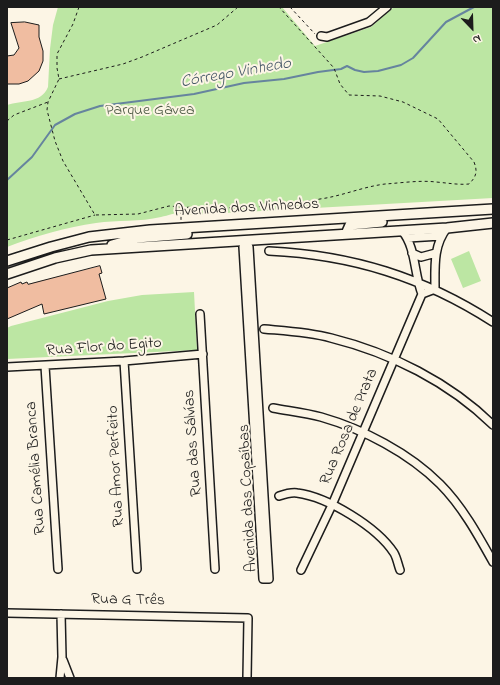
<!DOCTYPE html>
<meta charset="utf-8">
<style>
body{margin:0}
#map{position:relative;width:500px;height:685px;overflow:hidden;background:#fcf5e5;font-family:"Indie Flower",sans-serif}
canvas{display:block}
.frame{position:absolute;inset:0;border:8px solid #1c1c1c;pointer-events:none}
.north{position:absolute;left:452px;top:8px;width:40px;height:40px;-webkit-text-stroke:3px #fcf5e5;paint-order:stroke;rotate:157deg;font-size:11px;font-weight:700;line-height:16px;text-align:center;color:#1c1c1c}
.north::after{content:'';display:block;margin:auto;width:14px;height:18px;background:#1c1c1c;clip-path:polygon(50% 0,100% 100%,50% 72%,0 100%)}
</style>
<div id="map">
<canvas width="500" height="685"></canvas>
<div class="frame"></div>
<div class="north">N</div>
</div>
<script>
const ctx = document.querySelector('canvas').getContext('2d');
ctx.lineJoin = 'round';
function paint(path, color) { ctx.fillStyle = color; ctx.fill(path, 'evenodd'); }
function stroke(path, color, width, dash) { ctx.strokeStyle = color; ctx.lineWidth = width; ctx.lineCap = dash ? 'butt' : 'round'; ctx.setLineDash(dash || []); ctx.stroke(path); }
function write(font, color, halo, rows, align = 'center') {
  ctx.font = font + ' "Indie Flower",sans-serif'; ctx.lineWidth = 4; ctx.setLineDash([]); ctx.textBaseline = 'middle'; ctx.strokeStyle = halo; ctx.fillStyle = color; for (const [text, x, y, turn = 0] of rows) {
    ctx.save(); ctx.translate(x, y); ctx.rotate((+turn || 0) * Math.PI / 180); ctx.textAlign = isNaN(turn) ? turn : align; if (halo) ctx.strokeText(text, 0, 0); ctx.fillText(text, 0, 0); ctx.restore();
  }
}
paint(new Path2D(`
 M58,7H282L315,46L371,27L394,7H493V198L190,215C179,210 172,215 161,217C140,222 117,220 96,223C67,227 35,236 7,247V105C22,100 41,104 48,87L50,49L53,25Z
 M469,251L481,281L463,288L451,259Z
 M194,292L197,350L7,359V328L11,326L108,301L142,295Z`), '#bce6a3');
stroke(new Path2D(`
 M7,180L32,157L55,125L75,114L100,106L194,94L244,83L284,79L318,72L341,69L347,66L355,70L364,72L378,71L401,65L413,58L446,22L474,7`), '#66849e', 2);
const building = new Path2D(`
 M25,22L39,25V37L43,51V61L39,71L28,81L19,84H7V56L14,55L19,48L11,23Z
 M100,266L102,273L99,274L106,299L44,314L42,304L7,319V288L21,282L22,284L27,282L28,284Z`);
paint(building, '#f0bda1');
stroke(building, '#1c1c1c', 1);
const minor = new Path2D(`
 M321,36L327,37L369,22L387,7
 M402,231C416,247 414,274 422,294
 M408,238L441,236
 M246,241L249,247L269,579H263L243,247Z
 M269,251C352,255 423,277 493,322
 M412,253L421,257L436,253
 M200,314L215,569
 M264,329C287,331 309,332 331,338C391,353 449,382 493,425
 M124,361L137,569
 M45,366L58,569
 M7,367L124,361L203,354
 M273,408C289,411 306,413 321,417C363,429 409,453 440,484C462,506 478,535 493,562
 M279,496C285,494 291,492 297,493C328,497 377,527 394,553C397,558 398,565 400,570
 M301,570L332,505L422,294L435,289C435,267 433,246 447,228
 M7,613L248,618L247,678
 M63,660L70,678
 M60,678L62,657L61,614`);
const major = new Path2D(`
 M346,234L350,225L382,222
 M112,245L137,238L187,234L186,228
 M7,261L51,247L89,237L150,230L493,209
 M7,274L55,258L91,250L447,228L493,223`);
stroke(minor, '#1c1c1c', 10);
stroke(major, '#1c1c1c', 12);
stroke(new Path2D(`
 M79,7L73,24L57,54V68L59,79L48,102L47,110L55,141L63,161L95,215L138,214L169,206L181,207V220
 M290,7L315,34
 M59,79L123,64L142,57L217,25L238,7
 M7,121L14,115L48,102
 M181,207C228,209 273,208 320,199C342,196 362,187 385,184C401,183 420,180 436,182C448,183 458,185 469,184C476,177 478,172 474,162L438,119L403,102L380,96L349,95L340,84L334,68L279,7
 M7,240L95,215`), '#1c1c1c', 1, [3, 3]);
stroke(minor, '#fcf5e5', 7);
stroke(major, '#fcf5e5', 9);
write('16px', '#4c5944', '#fcf5e5', [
 ["Parque Gávea",150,111]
]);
write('16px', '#1c1c1c', '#fcf5e5', [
 ["Avenida dos Vinhedos",247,209,-3],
 ["Rua Flor do Egito",104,348,-4],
 ["Rua Rosa de Prata",350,427,-67],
 ["Rua das Sálvías",194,443,-94],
 ["Rua Amor Perfeito",117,466,-93],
 ["Rua Camélia Branca",37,468,-94],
 ["Avenida das Copaíbas",249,498,-93],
 ["Rua G Três",128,601,1]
]);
write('italic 17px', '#475968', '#fcf5e5', [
 ["Córrego Vinhedo",236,74,-10]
]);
</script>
